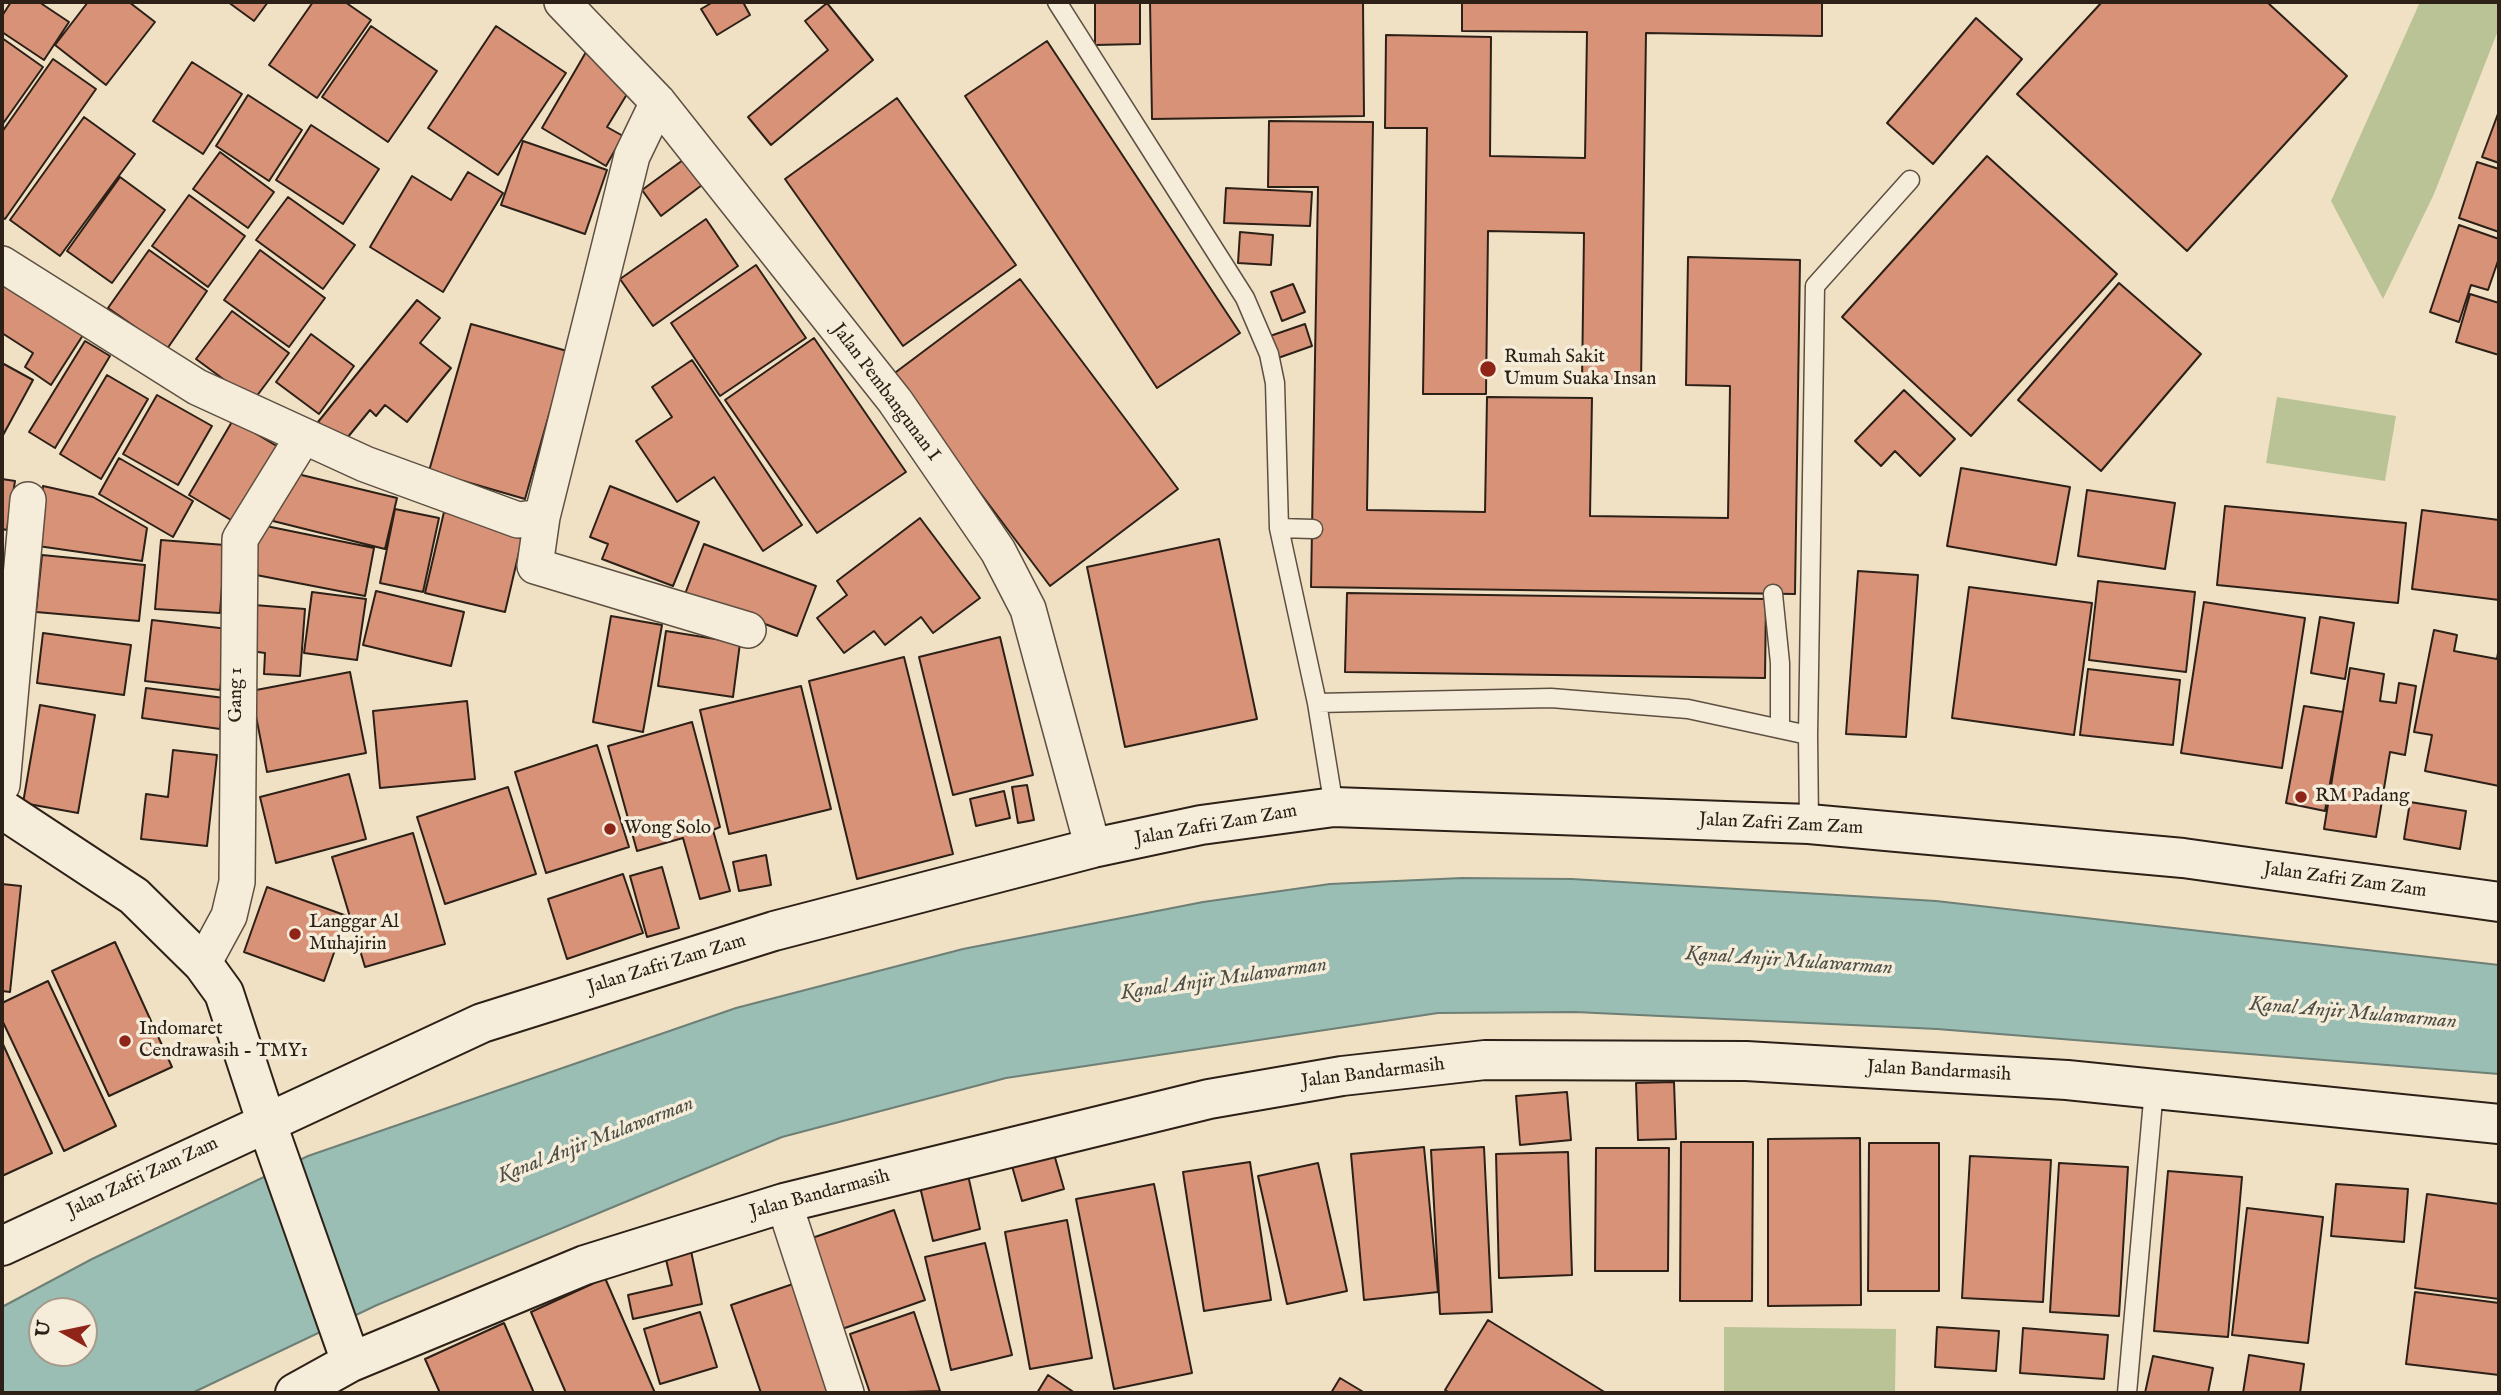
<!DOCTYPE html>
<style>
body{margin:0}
#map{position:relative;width:2501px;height:1395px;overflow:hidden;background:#f0e1c5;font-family:"IM FELL English",serif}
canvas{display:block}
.frame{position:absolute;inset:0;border:4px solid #2c2017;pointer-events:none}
.north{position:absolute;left:28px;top:1297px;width:70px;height:70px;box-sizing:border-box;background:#f5ecd9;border:2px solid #a59a8b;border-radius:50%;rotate:279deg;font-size:19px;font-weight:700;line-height:28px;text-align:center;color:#2c2017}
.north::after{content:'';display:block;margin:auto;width:24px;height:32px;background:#8f2418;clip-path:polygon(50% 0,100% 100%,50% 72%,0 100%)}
</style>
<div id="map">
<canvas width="2501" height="1395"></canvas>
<div class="frame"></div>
<div class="north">U</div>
</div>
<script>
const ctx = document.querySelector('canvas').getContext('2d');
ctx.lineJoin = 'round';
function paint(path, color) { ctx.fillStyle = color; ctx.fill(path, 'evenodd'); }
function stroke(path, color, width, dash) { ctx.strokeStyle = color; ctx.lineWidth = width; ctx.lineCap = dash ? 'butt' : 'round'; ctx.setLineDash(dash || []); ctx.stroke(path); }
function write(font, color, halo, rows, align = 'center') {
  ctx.font = font + ' "IM FELL English",serif'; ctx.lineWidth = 7; ctx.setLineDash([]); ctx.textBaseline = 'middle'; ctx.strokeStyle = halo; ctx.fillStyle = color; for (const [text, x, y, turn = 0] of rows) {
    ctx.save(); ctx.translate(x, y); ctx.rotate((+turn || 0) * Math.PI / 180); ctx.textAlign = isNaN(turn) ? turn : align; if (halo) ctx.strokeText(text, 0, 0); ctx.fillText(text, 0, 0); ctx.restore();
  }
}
paint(new Path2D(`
 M2420,2H2499V28L2434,194L2383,299L2331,201Z
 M2277,397L2396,416L2385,481L2266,463Z
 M1724,1327L1896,1329L1895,1393H1724Z`), '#bac395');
const water = new Path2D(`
 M1462,878L1572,879L1936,901L2499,965V1074L1937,1029L1575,1012L1438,1013L1006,1078L782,1137L377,1305L192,1393H2V1307L92,1259L308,1156L736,1008L963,949L1203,902L1330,884ZM42,1311H84V1353H42Z`);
paint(water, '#9abeb4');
stroke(water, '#6e7f75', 2);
const building = new Path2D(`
 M11,2H39L69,22L44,60L2,32V16Z
 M88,2H129L155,22L106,85L55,45Z
 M228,2H268L254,21Z
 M313,2H345L371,20L317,98L269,65Z
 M713,2H743L750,15L717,35L701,9Z
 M1095,2H1140V44L1095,45Z
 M1150,2H1363L1364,116L1152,119Z
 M1462,2H1822V36L1646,33L1641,384L1582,383L1584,233L1488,231L1486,394H1423L1427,128H1385L1386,35L1491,37L1490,156L1585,158L1587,32L1462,31Z
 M2102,2H2267L2347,76L2187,251L2017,94Z
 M827,3L873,60L771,145L748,117L828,50L805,21Z
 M1976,18L2022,59L1933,164L1887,123Z
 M371,26L437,71L388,142L322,97Z
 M496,26L566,73L498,175L428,128Z
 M2,38L43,67L2,125Z
 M1047,41L1240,333L1157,388L965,96Z
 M586,52L635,81L607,127L623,136L606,166L542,128Z
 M53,59L96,89L5,219L2,217V132Z
 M192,62L242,94L203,154L153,121Z
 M248,95L302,130L269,181L216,146Z
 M897,98L1016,265L903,346L785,179Z
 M2499,111V163L2482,157Z
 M84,117L135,154L60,256L10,220Z
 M1269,121L1373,122L1367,510L1485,512L1487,397L1592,398L1590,516L1728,518L1730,386L1686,385L1688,257L1800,260L1795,594L1311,587L1318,187H1268Z
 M311,125L379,169L343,224L276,180Z
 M523,141L607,170L585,234L501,205Z
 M220,152L274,192L248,228L193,189Z
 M1987,156L2117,274L1971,436L1842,317Z
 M683,160L702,185L661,216L642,190Z
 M2477,162L2499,169V232L2459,218Z
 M468,172L503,193L443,292L370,247L412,176L451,200Z
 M120,177L165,210L112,283L67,251Z
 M1226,188L1312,192L1310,226L1224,223Z
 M189,195L245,236L208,287L152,246Z
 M288,197L355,245L323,289L256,240Z
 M706,219L738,266L653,326L620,279Z
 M2459,225L2499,239V258L2488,290L2471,285L2459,322L2430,312Z
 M1240,232L1273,235L1271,265L1238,263Z
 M149,250L207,291L167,349L108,308Z
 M260,250L325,298L289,347L224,300Z
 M756,265L806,338L720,396L671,323Z
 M2,279L85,332L51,385L25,367L33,353L2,333Z
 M1020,279L1178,489L1050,586L892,375Z
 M2119,283L2201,354L2101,471L2018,400Z
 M1293,284L1305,312L1282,321L1271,292Z
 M2470,294L2499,303V355L2456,342Z
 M417,300L440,318L420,343L451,368L407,422L385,405L376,416L370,410L343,443L318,422Z
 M232,311L289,353L253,401L196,359Z
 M471,324L567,351L525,499L429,471Z
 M1305,324L1312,346L1278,358L1270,336Z
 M311,334L354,366L319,414L276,382Z
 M814,338L906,472L817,533L725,400Z
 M85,341L110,356L55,448L29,432Z
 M692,360L802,525L763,551L714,477L677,502L636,441L672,417L652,387Z
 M2,363L33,380L2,437Z
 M107,375L148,399L101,479L60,454Z
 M1904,390L1955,439L1920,476L1895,451L1881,466L1855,441Z
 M157,395L212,426L178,485L123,454Z
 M233,420L280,448L236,523L189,495Z
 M119,458L193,501L173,537L99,494Z
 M1961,468L2070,487L2056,565L1947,546Z
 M285,471L397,498L385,549L273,521Z
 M2,479L15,481L7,530L2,529Z
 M43,486L93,497L147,528L142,561L38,546Z
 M610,486L699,522L673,586L602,559L608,544L590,537Z
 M2087,490L2175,503L2165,569L2078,556Z
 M2225,506L2406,523L2398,603L2217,585Z
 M395,509L439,518L423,592L380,583Z
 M2422,510L2499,520V600L2412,589Z
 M444,512L524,531L505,612L425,593Z
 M920,518L980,598L933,633L921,617L885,645L874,631L844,653L817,618L847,595L837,581Z
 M261,525L374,548L365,596L251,574Z
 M1219,539L1257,719L1125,747L1087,567Z
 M161,540L225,545L220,613L155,609Z
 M704,544L816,586L797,636L685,594Z
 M42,555L145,565L139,621L36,612Z
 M1858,571L1918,575L1906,737L1846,734Z
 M2098,581L2195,592L2186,672L2089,660Z
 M1969,587L2092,603L2074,735L1952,718Z
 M376,591L464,612L451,666L363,645Z
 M312,592L366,599L357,660L304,653Z
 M1347,593L1766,599L1765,678L1345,672Z
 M2204,602L2305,618L2282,768L2181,753Z
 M254,605L305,609L300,676L264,674L265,653L251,651Z
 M611,616L662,625L643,732L593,722Z
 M2320,617L2354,623L2345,679L2311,673Z
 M152,620L228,629L220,690L145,681Z
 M2434,630L2457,635L2454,651L2497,659L2499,647V786L2425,771L2432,735L2414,732Z
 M666,631L740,643L733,697L658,686Z
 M43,633L131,645L124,695L37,683Z
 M1000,637L1033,775L953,795L919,657Z
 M904,657L953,854L857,879L809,681Z
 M2350,668L2384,674L2380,701L2396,703L2399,683L2416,686L2405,755L2390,752L2376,837L2324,829Z
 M2088,669L2180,680L2173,745L2080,735Z
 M350,672L366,753L267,772L251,691Z
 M801,686L831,809L729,834L700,710Z
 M146,688L224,698L220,729L142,718Z
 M467,701L475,779L380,788L373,711Z
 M40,705L95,715L78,813L23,803Z
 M2304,706L2343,712L2325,811L2286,803Z
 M692,722L720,827L713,830L730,891L700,899L683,838L637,851L608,746Z
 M597,745L629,847L546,873L515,772Z
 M173,750L217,755L207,846L141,839L146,794L168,797Z
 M349,774L366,839L276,863L260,797Z
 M1027,785L1034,820L1018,823L1012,787Z
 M508,787L536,874L445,904L417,817Z
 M1004,791L1010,818L976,826L970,799Z
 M2410,802L2466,811L2460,849L2404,839Z
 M413,833L445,944L365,967L332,857Z
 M766,855L771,885L739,891L733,862Z
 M662,867L679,928L647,937L630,876Z
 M623,874L643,933L567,959L548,899Z
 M2,884L21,886L10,992L2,991Z
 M267,887L347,916L324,981L244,952Z
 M115,942L172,1067L109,1096L52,971Z
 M48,981L116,1126L64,1151L2,1020V1003Z
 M2,1042L52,1153L2,1176Z
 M1674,1082L1676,1139L1638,1140L1636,1083Z
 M1567,1092L1571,1140L1520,1145L1516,1096Z
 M1860,1138L1861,1305L1768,1306V1139Z
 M1681,1142H1753L1752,1301H1680Z
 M1869,1143H1939V1291H1868Z
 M1424,1147L1438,1292L1364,1300L1351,1154Z
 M1484,1147L1492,1312L1440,1314L1431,1150Z
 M1596,1148H1669L1668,1271H1595Z
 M1568,1152L1572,1275L1499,1278L1496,1154Z
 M1054,1154L1064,1189L1022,1201L1012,1166Z
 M1970,1156L2051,1160L2043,1302L1962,1298Z
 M1250,1162L1271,1300L1204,1311L1183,1172Z
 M1318,1163L1347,1291L1287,1304L1258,1176Z
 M2059,1163L2128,1167L2119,1316L2050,1312Z
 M2168,1171L2242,1177L2228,1337L2154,1331Z
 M968,1175L980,1229L933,1241L920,1187Z
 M1154,1184L1192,1373L1114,1389L1076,1199Z
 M2336,1184L2408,1189L2404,1242L2331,1236Z
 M2427,1194L2499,1204V1299L2415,1288Z
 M2247,1208L2323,1217L2308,1343L2232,1335Z
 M894,1210L925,1300L842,1329L812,1238Z
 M1067,1220L1092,1358L1030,1369L1005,1232Z
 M985,1243L1012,1355L951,1370L925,1257Z
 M690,1246L702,1304L633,1319L628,1295L672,1285L664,1251Z
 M605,1278L655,1393H566L531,1312Z
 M793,1284L831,1393H761L731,1305Z
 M2415,1292L2499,1303V1375L2406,1364Z
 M700,1312L717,1367L660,1384L644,1329Z
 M914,1312L940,1391L870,1393L850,1334Z
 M1488,1320L1606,1393H1450L1445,1390Z
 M504,1323L534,1393H440L425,1359Z
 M1937,1327L1999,1331L1996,1371L1935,1367Z
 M2023,1328L2108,1335L2104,1379L2020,1373Z
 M2249,1355L2304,1364L2300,1393H2243Z
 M2153,1356L2213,1368L2208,1393H2145Z
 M1048,1375L1075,1393H1037Z
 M1340,1378L1365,1393H1331Z`);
paint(building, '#d79278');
stroke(building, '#2c2017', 2);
const lane = new Path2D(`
 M1057,2L1245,298L1269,354L1275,383L1279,528L1317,703
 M1279,528L1313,529
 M1773,594L1780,663V729
 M1808,735L1815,286L1910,180
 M1334,807L1317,703L1551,698L1688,709L1808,735L1809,824
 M2127,1393L2154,1089`);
const street = new Path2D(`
 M562,2L658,102L895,401L998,551L1028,609L1093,848
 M2,264L197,387L365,464L518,520L542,517L632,156L658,102
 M542,517L535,566L748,630
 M2,785L28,500
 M203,964L229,916L237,882L240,539L303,437
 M784,1203L846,1393`);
const secondary = new Path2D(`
 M2,809L134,896L203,964L224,993L266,1121L351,1362
 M2,1246L482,1023L774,931L1093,848L1201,825L1334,807L1809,824L2183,858L2499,902
 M295,1393L351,1362L585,1265L784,1203L1209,1099L1342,1076L1485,1060L1746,1061L2067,1080L2499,1124`);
stroke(lane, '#5d5042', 21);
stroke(street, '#5d5042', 38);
stroke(secondary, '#2c2017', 42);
stroke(lane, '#f5ecd9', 18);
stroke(street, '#f5ecd9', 35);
stroke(secondary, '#f5ecd9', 38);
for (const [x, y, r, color] of [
 [1488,369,9,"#8f2418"],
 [2301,797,7,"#8f2418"],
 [610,829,7,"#8f2418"],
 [295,934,7,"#8f2418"],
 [125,1041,7,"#8f2418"]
]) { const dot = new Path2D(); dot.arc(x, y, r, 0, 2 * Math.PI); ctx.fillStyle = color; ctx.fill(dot); stroke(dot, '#f5ecd9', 2.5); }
write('19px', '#2c2017', '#f5ecd9', [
 ["Rumah Sakit",1504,358],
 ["Umum Suaka Insan",1504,380],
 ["RM Padang",2315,797],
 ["Wong Solo",624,829],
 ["Langgar Al",309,923],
 ["Muhajirin",309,945],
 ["Indomaret",139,1030],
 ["Cendrawasih - TMY1",139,1052]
], 'left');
write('19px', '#2c2017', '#f5ecd9', [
 ["Jalan Pembangunan I",885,393,53],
 ["Gang 1",237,695,-90],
 ["Jalan Zafri Zam Zam",1781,825,3],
 ["Jalan Zafri Zam Zam",1216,826,-10],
 ["Jalan Zafri Zam Zam",2345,881,8],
 ["Jalan Zafri Zam Zam",667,965,-17],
 ["Jalan Bandarmasih",1939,1072,3],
 ["Jalan Bandarmasih",1373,1074,-7],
 ["Jalan Zafri Zam Zam",143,1178,-25],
 ["Jalan Bandarmasih",820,1195,-15]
]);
write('italic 21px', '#4d4f46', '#f5ecd9', [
 ["Kanal Anjir Mulawarman",1789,962,4],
 ["Kanal Anjir Mulawarman",1224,980,-8],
 ["Kanal Anjir Mulawarman",2353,1014,5],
 ["Kanal Anjir Mulawarman",596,1141,-21]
]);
</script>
